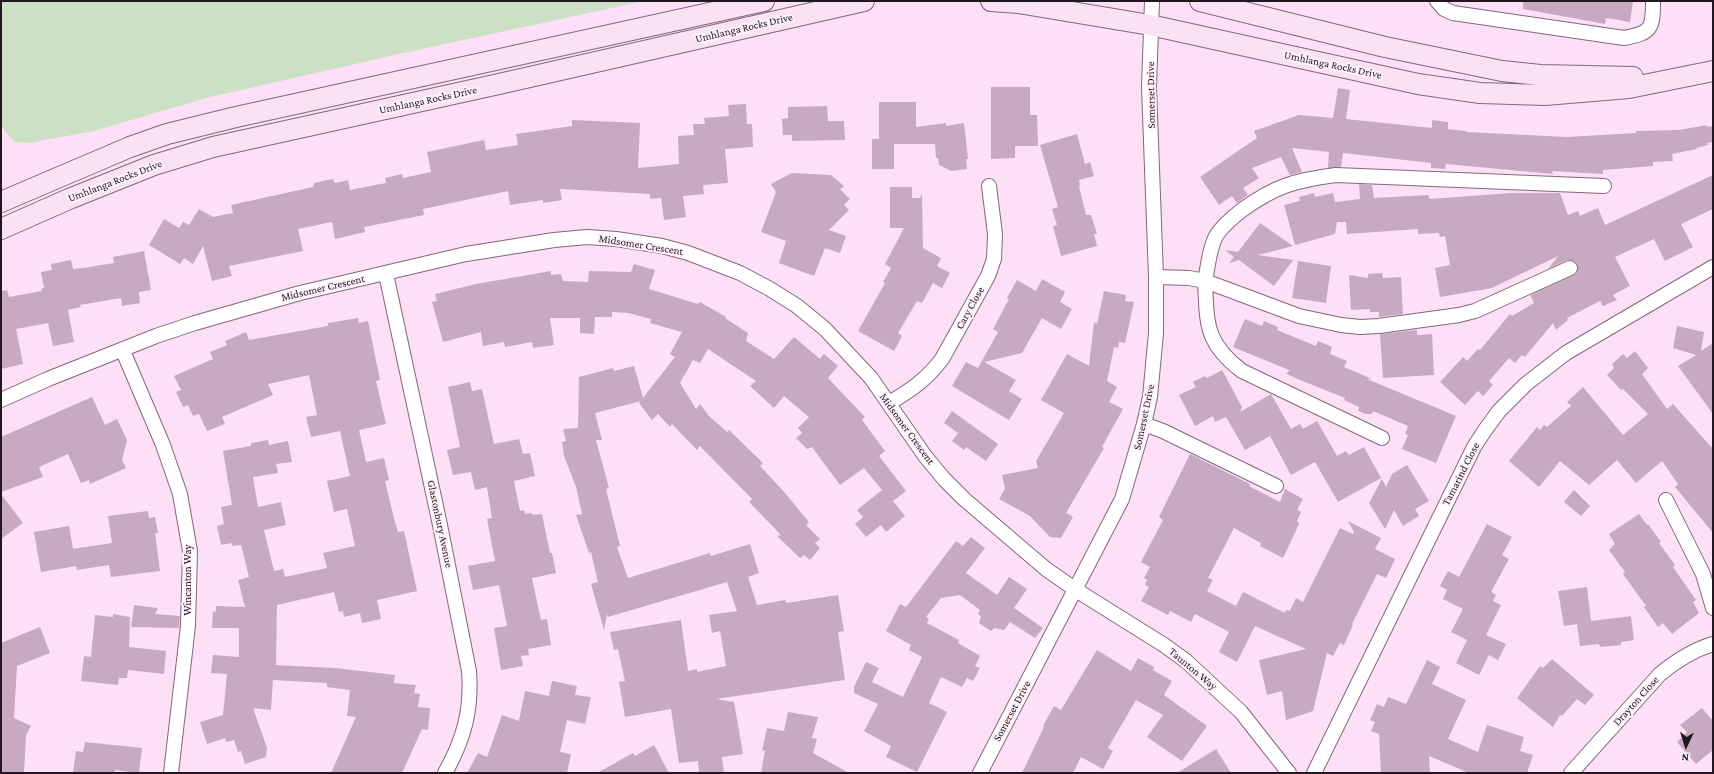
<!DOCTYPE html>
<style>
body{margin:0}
#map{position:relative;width:1714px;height:774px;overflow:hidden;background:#fddff7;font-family:"Crimson Pro",serif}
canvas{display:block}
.frame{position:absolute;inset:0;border:2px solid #21171f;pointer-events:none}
.north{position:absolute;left:1666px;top:726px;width:40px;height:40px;-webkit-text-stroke:3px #fff2fc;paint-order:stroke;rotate:184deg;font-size:11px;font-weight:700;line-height:16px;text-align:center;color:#21171f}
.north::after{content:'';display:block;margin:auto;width:14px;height:18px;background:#21171f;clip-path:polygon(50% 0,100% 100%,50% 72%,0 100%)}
</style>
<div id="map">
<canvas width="1714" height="774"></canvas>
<div class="frame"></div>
<div class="north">N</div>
</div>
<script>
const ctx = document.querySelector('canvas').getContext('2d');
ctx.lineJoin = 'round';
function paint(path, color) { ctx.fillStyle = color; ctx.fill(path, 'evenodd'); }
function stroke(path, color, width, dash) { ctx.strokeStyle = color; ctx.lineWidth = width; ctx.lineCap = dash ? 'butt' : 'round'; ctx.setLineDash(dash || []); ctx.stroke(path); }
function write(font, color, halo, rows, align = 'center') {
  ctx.font = font + ' "Crimson Pro",serif'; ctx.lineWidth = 4; ctx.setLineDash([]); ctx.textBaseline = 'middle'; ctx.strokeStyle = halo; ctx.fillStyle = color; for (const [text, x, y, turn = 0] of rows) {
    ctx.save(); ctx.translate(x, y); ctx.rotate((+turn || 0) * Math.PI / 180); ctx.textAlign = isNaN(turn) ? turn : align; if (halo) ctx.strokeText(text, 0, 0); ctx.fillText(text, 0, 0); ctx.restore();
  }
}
paint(new Path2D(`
 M1,1H644L399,54L206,98L94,131L29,143L15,142L6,133L1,124Z`), '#cce0c5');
paint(new Path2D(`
 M1523,1H1633L1630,22L1606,18L1605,24L1523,9Z
 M991,87H1030V115H1037L1038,146H1015V158L991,159Z
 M1338,88L1350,90L1346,119L1432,128V120L1448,122V129L1466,131V132L1567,137L1636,133V131L1679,130L1707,125V127L1713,126V142L1707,143L1708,145L1696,148L1697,149L1672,154L1673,161L1653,162V166L1603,170V174L1552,171L1553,174L1446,164L1445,169L1431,168V163L1343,153L1341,167L1328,168L1329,152L1292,148L1302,172L1290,175L1281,157L1252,168L1259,178L1243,188L1248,195L1237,203L1232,196L1219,205L1200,177L1257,138L1254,131L1299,115L1333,118Z
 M879,102H916V127L946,123V126L964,123L968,159H966L967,169L951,171L939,165L938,158H936L935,144H894V169H872V139H879Z
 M746,104L747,124H752L753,147L725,149L728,183L703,185L704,194L683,196L686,217L664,220L661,198L650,199V194L560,189L562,200L543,203V200L510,205L508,191L423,209L424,215L364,227L365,232L335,239L332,222L298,229L303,251L229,266L232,276L212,281L203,246L193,264L184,258L180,264L149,245L164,219L179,228L183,222L189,225L199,209L213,217L233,213L231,205L313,187L314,183L333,179L335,183L348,180L350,190L386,183L385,178L402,174L403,178L431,172L427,152L484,140L486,150L518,145L516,134L572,126V120L640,123L638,168L679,164L678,136L694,135L693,124H705L704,118L729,116L728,105Z
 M827,106L828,121H844L845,140L792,141V135H783L782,119L788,118V107Z
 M1077,134L1085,164L1090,162L1094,176L1079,180L1080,186H1079L1086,215H1091L1097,234H1094L1097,246L1061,256L1053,226L1057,225L1052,209L1058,207L1040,145Z
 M792,173L831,175L844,186L840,189L850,199L844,205L849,210L829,230L846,236L840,253L825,248L814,276L779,263L786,241L761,232L776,192L771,184Z
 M1713,175V209L1681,224L1693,247L1665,261L1654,239L1615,257L1630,286L1613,295L1617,300L1603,306L1600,301L1567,318L1568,320L1556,330L1553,323L1525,357L1522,355L1515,363L1509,358L1489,381L1493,385L1483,396L1478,391L1465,405L1440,382L1463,357L1467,361L1478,349L1480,350L1510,314L1512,316L1534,303L1530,295L1577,273L1578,268L1575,261L1567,260L1548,269L1558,256L1492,288L1440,297L1435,268L1450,265L1445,236L1440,237L1439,233L1418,234V229L1347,234L1346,222H1337L1335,234L1295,245L1284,205L1300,201L1299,197L1314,193L1315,197L1333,193L1335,202L1360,199L1359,184L1372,185L1374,198L1428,195L1430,199L1511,193H1560L1568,215L1578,211L1580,216L1598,208L1605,225Z
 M890,187H912V198H920L922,194L923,248L941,258L937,266L950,273L942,288L933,283L922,303L917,301L898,333L902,336L894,351L858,331L885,283L883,282L891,268L885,264L904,228H890Z
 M1260,223L1293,246L1258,255L1293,260L1274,286L1239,260L1229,263L1234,257L1225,250L1238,252Z
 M144,251L151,290L139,292L140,303L122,306L121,298L80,305L81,307L68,310L74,342L53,346L48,323L16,329L23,364L1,369V291L7,290L9,297L42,291L41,289L44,288L41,272L52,270L51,264L71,260L73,269L83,268L114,263L113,257Z
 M1298,261L1331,266L1326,303L1292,298Z
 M634,264L655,270L649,289L698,304L700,302L726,317L725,318L748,333L746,341L774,359L794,337L820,359L824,354L838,366L828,378L865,417L862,420L885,451L879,456L906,491L893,501L905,516L886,532L881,525L866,537L855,524L863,517L857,510L882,490L864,468L840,485L812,447L807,449L796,438L802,433L798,428L809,417L784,396L774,408L750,386L756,381L708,349L700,363L693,360L680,383L696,409L700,404L709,416L727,432L729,430L763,463L760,466L785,493L809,522L806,525L820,539L815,543L820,548L810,560L804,555L800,558L777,536L781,535L749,502L752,499L700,446L697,450L672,424L670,427L658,414L652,420L639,403L641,401L595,413L602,440H596L609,488L606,489L620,546L617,547L628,578L710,553L711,556L750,544L759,573L748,577L757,605L785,600L786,603L838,595L844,631L838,632L845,680L716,699L734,702L743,754L722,757L724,773H699L698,761L679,763L671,709L625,717L619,682L625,681L618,649L614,650L610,632L681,620L688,671L697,669V672L726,666L720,631L712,633L709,615L737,611L727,582L608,617L607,614L604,630L591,584L598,582L591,552L589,553L576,515L582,514L576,487L564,456L562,442L566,441L563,429L578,428L579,377L613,368L614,371L634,366L643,398L675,357L670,354L682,332L650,323L651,319L628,313L612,312V317H595L594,334L580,333V318H550L554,345L533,348L532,342L505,347L504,342L483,346L481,332L443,342L432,302L437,301L435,294L476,284L551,271V275L561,274L563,281L588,282L589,271L631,272Z
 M1382,273L1383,278L1401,277L1403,314L1379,317V312H1370V309L1351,310L1349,275L1368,278V274Z
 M1042,279L1065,292L1060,302L1072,309L1061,329L1042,318L1022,353L984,362L1016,380L1009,391L1022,399L1009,420L952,386L966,362L978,368L998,332L993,329L1009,299L1007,298L1017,280L1036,291Z
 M1104,291L1126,295L1125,301L1134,302L1125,343L1119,342L1118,348L1114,347L1107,381L1117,387L1109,402L1123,409L1102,447L1104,448L1066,513L1073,517L1061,538L1050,537L1030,516L999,499L1005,489L1002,475L1038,468L1036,461L1064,413L1041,400L1067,354L1089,366L1094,322L1097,324Z
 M358,318L359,323L368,321L380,380L376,381L386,424L359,430L366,462L384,458L389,480L385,481L394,518L398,532L404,531L417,591L377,600L381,619L362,623L360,613L344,617L343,611L339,612L334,592L277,605L276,665L335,668L395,675L394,683L416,685L414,693L420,694L418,707L430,708L428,730L422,729L402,773H331L356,717L347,716L350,690L327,687V683L273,680L271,710L253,708L267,748L266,757L245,764L241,751L238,752L234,740L226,742L225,738L207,744L200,722L223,715L227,674L211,673L213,655L239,657V628H212L213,611L216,612V606L245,607L238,580L249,577L241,545L232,546V543L221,545L217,526L224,524L221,507L232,505L223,451L251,446V443L268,440L269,445L288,441L292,462L276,464L278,473L253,477L258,507L281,502L286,525L264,530L274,571L283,569L285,577L327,568L323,553L355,546L347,509L334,512L327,481L350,476L340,431L311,437L306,417L317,415L309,375L268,384L273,395L222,417L225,424L207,431L199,414L193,416L188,405L183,407L176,392L181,390L174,376L213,359L210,352L227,345L225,341L246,332L249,340L328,326V323Z
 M1245,319L1262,326L1264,321L1278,327L1277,330L1316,346L1318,341L1332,347L1330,354L1347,361L1344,367L1372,379H1367L1456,416L1436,463L1402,449L1408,435L1405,434L1408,426L1373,411L1372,414H1366L1358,411L1359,407L1344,400L1345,398L1300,380L1287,374L1289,370L1233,347Z
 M1677,326L1704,332L1701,351L1713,343V414L1678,366L1696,355L1673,348Z
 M1417,330V335L1432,334L1434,375L1383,378L1380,334Z
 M1635,351L1648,368L1642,374L1667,409L1673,404L1713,449V533L1675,487L1678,484L1662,461L1636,483L1617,460L1589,485L1560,461L1539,487L1509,461L1537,427L1540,430L1544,425L1547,427L1571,406L1567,402L1583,387L1623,435L1648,414L1623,389L1621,390L1607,375L1614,368L1612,364L1623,354L1627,358Z
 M1222,370L1242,407L1240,412L1271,394L1291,429L1300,424L1303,429L1317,421L1337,456L1346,451L1349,455L1364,447L1381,478L1338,502L1315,462L1291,475L1270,436L1245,450L1226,417L1215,422L1213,416L1195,426L1179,395L1196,387L1193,382L1205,376L1207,378Z
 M470,382L472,391L482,389L494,444L519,439L523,454L530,453L535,476L514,481L520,511L524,510L525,514L531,513L533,515L542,514L550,553H552L556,573L532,578L541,620L547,619L551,645L528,649L529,655L521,656L523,666L501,670L494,628L507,626L499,585L473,590L468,566L495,561L487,519L492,518L487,487L475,490L471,472L453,475L447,450L460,447L448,387Z
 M92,397L105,425L117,419L127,440L122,460L126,468L90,484L89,480L81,483L68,454L39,467L43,477L1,492V437Z
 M952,411L998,444L986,461L966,447L964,450L952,441L958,433L944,423Z
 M1190,454L1250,484L1249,486L1280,502L1285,489L1303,499L1297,510L1301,512L1297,521L1299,524L1283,558L1260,546L1261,543L1234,528L1208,578L1213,580L1207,591L1236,606L1243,592L1285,613L1286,610L1290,611L1296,598L1303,602L1340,528L1353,534L1354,532L1348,521L1381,538L1375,549L1395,559L1386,578L1377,574L1352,624L1353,625L1344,645L1340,643L1333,656L1327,653L1313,711L1286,720L1282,691L1267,695L1259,660L1306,649L1255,626L1237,662L1219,652L1229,632L1195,614L1191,622L1170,611L1168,615L1141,601L1149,587L1145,585L1147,580L1144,578L1150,567L1141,562L1163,520L1159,517Z
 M1407,465L1429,501L1415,509L1419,516L1403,526L1394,510L1385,529L1369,503L1382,479L1386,487L1392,474Z
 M1574,490L1590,506L1581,516L1564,502Z
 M1,494L23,523L1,539Z
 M148,511L149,518L155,517L158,533H155L160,571L111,577L109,565L77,570L76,566L41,572L34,532L69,526L73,549L112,543L108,516Z
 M1639,514L1647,525L1648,524L1661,542L1659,543L1675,565L1673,567L1696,600L1693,602L1699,613L1672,634L1663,623L1658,627L1644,607L1646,606L1623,574L1625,572L1609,550L1615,544L1609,534Z
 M1487,524L1512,537L1502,555L1509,559L1491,592L1496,595L1493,601L1501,605L1486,635L1506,644L1498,660L1489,655L1479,675L1456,663L1467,640L1451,632L1463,609L1443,599L1447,590L1440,586L1448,571L1459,577Z
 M971,537L985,548L966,573L997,595L1009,577L1027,589L1014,608L1043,628L1035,638L1010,622L1004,630L994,628L991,631L979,623L981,616L978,614L980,610L960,595L941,598L926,617L929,619L927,623L959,640L958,643L980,656L975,666L980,668L973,681L967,678L962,687L941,677L929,703L947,712L917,772L886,757L891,746L864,731L878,704L854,693V687L866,662L879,668L872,682L903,697L922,657L909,650L911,645L886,631L900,604L906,607L956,541L963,546Z
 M1587,587L1591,621L1631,616L1634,640L1621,642V645L1600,647L1599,644L1580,646L1577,624L1564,626L1558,591Z
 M134,605L158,608L155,614L180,616L179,628L131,627Z
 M113,614L130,617L129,647L166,651L164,674L128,670L127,678H119L118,685L81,681L84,656L91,657L95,615L113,617Z
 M40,627L50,653L17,666L14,718L31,726L26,735L24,773H1V643Z
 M1097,650L1131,671L1138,658L1154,667L1153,670L1172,681L1164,695L1207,726L1182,761L1147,737L1163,715L1136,700L1108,748L1113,751L1103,769L1081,757L1073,773H1022L1044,727L1043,726L1054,706L1061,710Z
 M1552,659L1594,695L1585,705L1577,699L1562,716L1560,715L1553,727L1517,698L1540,666L1543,668Z
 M1427,660L1440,667L1432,684L1466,700L1448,739L1478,752L1487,725L1524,737L1520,751L1533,755L1527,773H1469L1429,756L1430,773H1381L1379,734L1371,731L1375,722L1370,720L1377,704L1384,707L1388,697L1406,704Z
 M552,681L577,686L575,695L591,697L585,724L567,720L560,752L571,754L567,773H467L478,753L487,757L502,715L519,721L525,691L549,696Z
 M1702,708L1713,721V750L1696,764L1677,742L1687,732L1680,725Z
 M788,712L818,717L812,738L817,739L813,753L849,773H761L765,750L762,751L767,728L784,731Z
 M85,742L142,748L139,773L115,770V773H73L76,751L83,752Z
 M654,745L669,773H597L633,753L635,756Z
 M1216,749L1231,773H1177Z`), '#c7aac1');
const minor = new Path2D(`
 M1437,1L1444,9L1453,13L1624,38C1652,33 1653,28 1653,1
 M1570,268L1475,311L1459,315L1379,326L1360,327L1341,325L1299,316L1205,281C1208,267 1209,249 1216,236C1222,226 1233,217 1242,210C1275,186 1296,180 1336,175L1604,186
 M386,274L440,525L469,671C472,710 464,739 445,773
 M1156,277L1189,278L1205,281C1207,324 1205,343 1242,371L1382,438
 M123,351L163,445L180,494L190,551L188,626L171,773
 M1,400L48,379L156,336L195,323L300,293L466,254L554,240L587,237L616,239L662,246L688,253L740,273L770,289L797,306L825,329L871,378L925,456L944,479L964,499L1046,569L1076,590L1164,645L1186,661L1241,712L1289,773
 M889,403C910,391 927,379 942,359L988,276L994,259L995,234L989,186
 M1144,424L1163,431L1276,486
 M1666,500L1703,574L1713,608
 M980,773L1122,499L1144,424L1150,397L1156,333V277L1149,87L1152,1
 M1314,773L1474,447L1485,430L1499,411L1526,384L1566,353L1713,267
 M1571,773L1660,674C1676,661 1693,650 1713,644`);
const secondary = new Path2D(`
 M991,1L1018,3L1150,25L1418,84L1480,93L1545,95L1629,88L1713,71
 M1200,1L1385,47L1502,71L1540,75L1633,77
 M1,202L130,147L167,134L236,117L764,1
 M1,229L69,199L154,165L213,147L499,84L864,1`);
stroke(minor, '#82677d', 16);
stroke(secondary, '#82677d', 22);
stroke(minor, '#fff', 14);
stroke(secondary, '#fae2f6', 20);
write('11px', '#21171f', '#fff2fc', [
 ["Umhlanga Rocks Drive",744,28,-13],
 ["Umhlanga Rocks Drive",1333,65,12],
 ["Somerset Drive",1151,95,-91],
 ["Umhlanga Rocks Drive",428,100,-12],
 ["Umhlanga Rocks Drive",115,181,-21],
 ["Midsomer Crescent",641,245,9],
 ["Midsomer Crescent",323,288,-13],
 ["Cary Close",970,308,-61],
 ["Somerset Drive",1144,417,-78],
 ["Midsomer Crescent",907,429,54],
 ["Tamarind Close",1461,474,-63],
 ["Glastonbury Avenue",440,524,78],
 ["Wincanton Way",188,580,-90],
 ["Taunton Way",1193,669,40],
 ["Drayton Close",1636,701,-48],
 ["Somerset Drive",1012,711,-62]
]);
</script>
